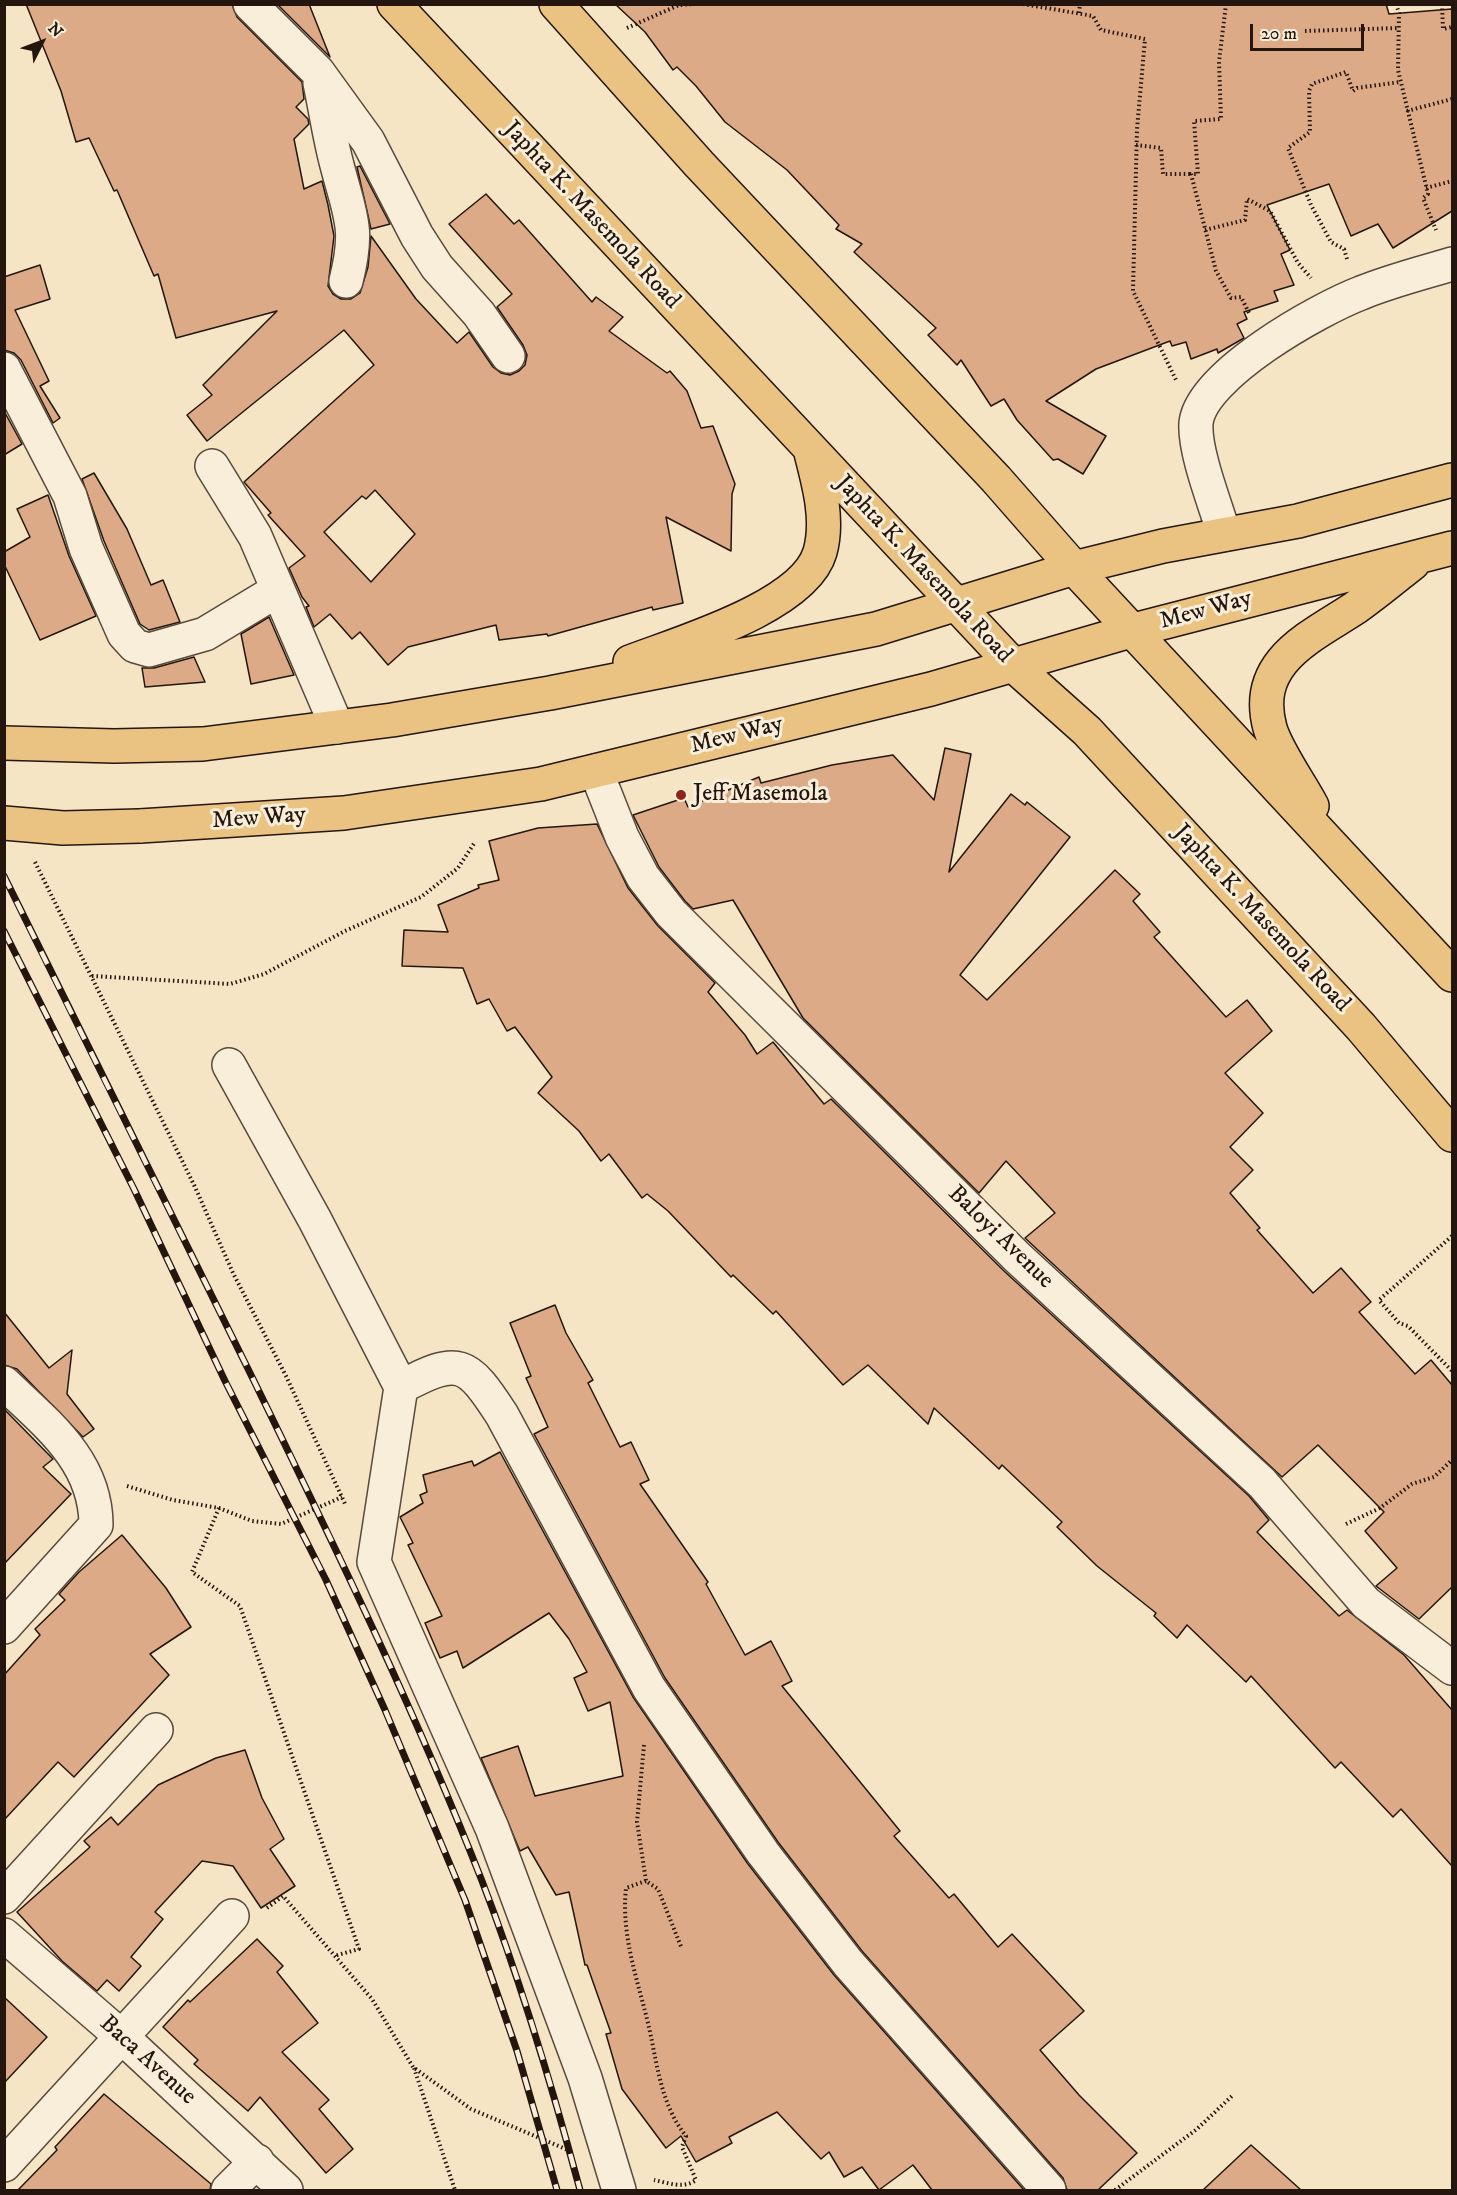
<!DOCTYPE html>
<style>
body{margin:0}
#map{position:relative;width:1457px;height:2195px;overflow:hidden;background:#f5e5c5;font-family:"IM FELL DW Pica",serif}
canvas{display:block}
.frame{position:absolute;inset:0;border:6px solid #24160e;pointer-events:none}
.north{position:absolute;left:12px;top:12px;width:60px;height:60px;-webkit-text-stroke:4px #f8eed9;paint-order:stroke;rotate:48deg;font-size:16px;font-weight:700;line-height:24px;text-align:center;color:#24160e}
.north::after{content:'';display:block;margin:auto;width:21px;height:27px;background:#24160e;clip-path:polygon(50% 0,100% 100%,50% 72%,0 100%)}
.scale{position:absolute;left:1250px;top:24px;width:114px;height:27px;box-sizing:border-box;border:3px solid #24160e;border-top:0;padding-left:8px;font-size:18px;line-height:21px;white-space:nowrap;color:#24160e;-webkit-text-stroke:4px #f8eed9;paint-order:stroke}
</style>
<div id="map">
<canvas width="1457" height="2195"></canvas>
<div class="frame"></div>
<div class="north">N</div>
<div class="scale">20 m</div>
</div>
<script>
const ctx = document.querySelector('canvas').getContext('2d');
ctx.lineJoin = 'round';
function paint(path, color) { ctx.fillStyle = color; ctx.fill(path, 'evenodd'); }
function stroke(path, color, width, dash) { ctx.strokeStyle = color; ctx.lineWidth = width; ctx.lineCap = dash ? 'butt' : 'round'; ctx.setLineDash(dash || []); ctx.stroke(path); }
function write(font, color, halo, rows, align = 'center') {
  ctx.font = font + ' "IM FELL DW Pica",serif'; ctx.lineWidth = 6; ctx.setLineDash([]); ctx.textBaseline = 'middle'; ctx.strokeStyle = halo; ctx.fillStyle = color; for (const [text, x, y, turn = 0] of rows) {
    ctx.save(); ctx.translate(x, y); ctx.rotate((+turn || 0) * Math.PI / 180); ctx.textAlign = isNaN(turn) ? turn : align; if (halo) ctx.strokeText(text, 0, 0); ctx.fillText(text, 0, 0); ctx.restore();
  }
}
const building = new Path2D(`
 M26,4H232L237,17L302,82L304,99L296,107L308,119L309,124L294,139L304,189L322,181L328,205L334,236L328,286L333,294L341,299H351L360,293L368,267L371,236L416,299L457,343L469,332L493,367L501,373L510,375L519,371L525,365L527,355L523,345L497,307L512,294L449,224L486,194L514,224L519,220L592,302L596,297L623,317L609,331L667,373L670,371L687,391L701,428L713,426L735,484L732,494L731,551L666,517L683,603L653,610L652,607L548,636L547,634L499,640L496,625L408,647L388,665L360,632L352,639L330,614L314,627L306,607L309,606L302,597L289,568L305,556L268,515L271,513L244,482L374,365L344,330L207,441L187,415L212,395L203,385L277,311L176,338L158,274L154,276L117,190L114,191L89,138L76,142L61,91ZM375,490L415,534L371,582L324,532L362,496L366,499Z
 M277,4H309L330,57Z
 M615,4H1386L1389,14L1452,9V211L1393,248L1378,224L1351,236L1329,184L1267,205L1290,250L1281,254L1294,285L1274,291L1278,301L1244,312L1247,319L1237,324L1244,338L1218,353L1217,349L1191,359L1186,342L1172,346L1170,341L1096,369L1046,401L1106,436L1083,474L1058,459L1053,460L1017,420L1004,399L991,406L961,360L957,365L928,335L936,328L854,252L862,244L836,229L839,225L787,170L725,122L696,86L677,67L673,70L645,32Z
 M360,166L390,224L371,229L357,167Z
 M40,265L50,299L15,310L49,381L40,386L60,418L53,423L21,360L14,353L4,350V277Z
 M4,411L22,444L4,455Z
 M94,473L127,529L151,585L163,580L180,622L149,630L140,624L104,541L82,479Z
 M48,495L69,556L96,616L40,640L4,564V552L30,537L17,509Z
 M269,617L294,675L251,684L241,634Z
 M194,657L205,682L145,687L142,668H154Z
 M945,748L971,754L949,872L1011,794L1025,805L1027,802L1070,837L960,975L987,1000L1115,870L1140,894L1133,901L1160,932L1154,937L1226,1017L1247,1000L1272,1031L1225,1073L1263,1113L1230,1147L1253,1170L1230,1193L1260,1228L1257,1230L1313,1293L1341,1268L1371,1302L1359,1312L1415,1374L1431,1360L1452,1385V1587L1419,1619L1376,1586L1397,1568L1365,1531L1384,1512L1318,1445L1282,1477L1025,1238L1055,1213L1006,1161L979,1193L803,1018L733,900L693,909L685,901L659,867L633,815L684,798L688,807L759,777L761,783L832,765L893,755L934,800Z
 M597,824L628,888L658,926L715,983L708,992L745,1035L757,1054L773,1042L824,1104L831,1099L1004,1271L1249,1496L1269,1520L1257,1532L1339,1616L1347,1610L1404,1655L1452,1710V1866L1401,1809L1393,1817L1341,1762L1335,1768L1251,1676L1246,1682L1187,1625L1177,1638L1154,1616L1156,1613L1097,1566L1057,1527L1062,1522L1002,1465L999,1469L934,1408L928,1424L868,1365L843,1385L776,1311L773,1314L733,1275L731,1277L668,1211L647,1194L642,1198L609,1154L601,1161L579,1131L538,1093L552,1077L515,1027L507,1031L489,999L477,1004L463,968L402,966L404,930L448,932L438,905L479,888L478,885L499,880L489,841L538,828Z
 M555,1305L566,1333L593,1380L588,1383L620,1447L631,1442L649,1480L640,1484L708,1582L706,1584L745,1655L771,1641L792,1681L782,1686L900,1831L894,1836L949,1898L954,1894L998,1947L1012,1934L1084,2011L1040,2050L1079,2095L1137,2153L1098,2190H1067L1063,2178L862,1951L778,1842L665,1678L534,1434L548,1427L526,1378L531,1376L510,1323Z
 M4,1312L49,1368L72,1350L67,1394L94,1429L83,1437L17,1369L4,1365Z
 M4,1409L51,1457L53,1459L43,1467L71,1494L4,1564Z
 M500,1452L633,1697L748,1864L834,1975L1024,2190H932L913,2165L879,2190L862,2167L844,2177L829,2152L821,2159L777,2112L729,2137L732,2143L696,2162L681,2136L666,2148L622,2089L606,2034L611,2033L587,1965H585L569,1892L556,1895L528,1847L520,1851L481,1758L518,1746L535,1796L623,1776L610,1702L588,1711L574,1678L587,1672L569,1639L549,1613L463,1668L457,1651L440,1658L425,1623L442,1616L408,1545L413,1543L400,1517L423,1503L420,1495L427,1492L423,1475L472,1461L474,1466Z
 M122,1535L166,1588L191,1627L150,1654L169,1675L74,1777L58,1762L4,1820V1675L40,1635L35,1629L65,1600L59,1594L79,1572Z
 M245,1750L262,1798L284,1839L270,1849L295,1886L261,1908L233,1866L202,1861L155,1912L163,1919L131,1957L141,1966L119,1991L107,1980L97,1991L62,1961L17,1912L90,1847L84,1841L111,1817L118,1825L158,1785L216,1758Z
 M257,1939L283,1966L277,1972L318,2023L282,2052L329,2100L319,2109L353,2149L326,2173L260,2097L248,2111L194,2064L198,2060L163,2027L188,2000L190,2002Z
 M4,1997L47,2037L4,2083Z
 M104,2094L211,2184L210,2190H18L57,2150L55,2147Z
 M1251,2145L1301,2190H1203Z`);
paint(building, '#dcaa86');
stroke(building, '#24160e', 1.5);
const minor = new Path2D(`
 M250,4L318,72L368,141L417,236L437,267L479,314L508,356
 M320,83C326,111 330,141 338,169C351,218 359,229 346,281
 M4,369L70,496L86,548L124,634L135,646L149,650L205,634L278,590
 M212,466L255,536L337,727
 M1224,534C1216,506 1194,452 1196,423C1201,375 1319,309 1361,293C1390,281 1422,273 1452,264
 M596,771L622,837L643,877L671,913L1017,1257L1262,1483L1366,1603L1452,1668
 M229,1065L315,1220L401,1387C459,1356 467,1361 502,1415L649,1688L763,1853L848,1963L1049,2190
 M4,1383C47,1424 96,1461 96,1525L4,1627
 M401,1387L374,1562L492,1828L585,2078L619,2190
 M4,1897L156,1730
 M4,1935L122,2037L286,2190
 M4,2165L232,1916
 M228,2190L257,2161`);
const major = new Path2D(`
 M394,4L1013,665L1087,731L1361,1027L1452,1135
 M556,4L699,164L996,479L1074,568L1452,975
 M630,662C679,643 804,607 820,552C829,520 819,484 811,453
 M4,743L114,746L203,744L392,720L550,693L876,629L1074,568L1163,546L1298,521L1452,480
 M1312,806C1301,785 1276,750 1270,728C1252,662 1309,638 1355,608C1375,594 1394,578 1413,563
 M140,826L344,813L541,784L931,689L1134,630L1452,548`);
stroke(minor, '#584a3c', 36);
stroke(major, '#24160e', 36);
stroke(new Path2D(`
 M1023,4L1093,16L1101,30L1145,39L1137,129L1133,291L1176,380
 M1226,4L1219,62L1221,119L1194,121L1198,174H1191L1216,271L1231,298L1241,297L1249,313
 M1396,4L1399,13L1398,70L1428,194L1423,198L1436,230
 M1442,4L1443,29L1452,27
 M1079,13L1080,4
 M627,28L679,5L693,4
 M1305,31L1399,28
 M1407,111L1452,99
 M1136,145L1161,148L1163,174H1191
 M1426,188L1452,181
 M1205,230L1245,220L1247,199L1270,211L1298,263L1311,278
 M1347,259L1344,249L1331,242L1311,205L1288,148L1310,132L1309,91L1312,84L1346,72L1353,91L1357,88L1400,82
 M35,862L195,1187L233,1273L286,1376L346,1506
 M92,976L230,984L264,974L345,931L421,897L458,868L475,842
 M1452,1236L1379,1300L1399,1323L1408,1326L1452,1371
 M127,1486L173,1500L219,1508L252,1521L281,1524L342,1497
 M219,1508L192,1572L240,1606L359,1949L334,1956
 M1346,1524L1380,1508L1412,1484L1434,1477L1452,1460
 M644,1745L637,1822L646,1881L658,1889L682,1949
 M646,1881L626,1888C621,1935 637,1978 648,2023C657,2061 660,2104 686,2136L682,2147L696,2180C684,2189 668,2183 654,2180
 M267,1908L283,1896L372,1999L413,2067L471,2109L568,2150
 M414,2068L455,2190
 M1115,2190L1197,2129L1232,2096`), '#24160e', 4, [1.5, 3]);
stroke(minor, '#f8eed9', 33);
stroke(major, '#eac282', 33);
const rail = new Path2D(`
 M4,876C87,1045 171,1213 254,1381C334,1545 415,1710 482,1881C521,1982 552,2086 580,2190
 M4,931L134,1189L225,1381L326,1580L385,1710L465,1900L517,2051L557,2190`);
stroke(rail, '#24160e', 7);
stroke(rail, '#f8eed9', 4.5, [14]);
const majorBridge = new Path2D(`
 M4,823L63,828L140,826`);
stroke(majorBridge, '#24160e', 36, []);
stroke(majorBridge, '#eac282', 33);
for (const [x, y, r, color] of [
 [681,795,6,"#8f2418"]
]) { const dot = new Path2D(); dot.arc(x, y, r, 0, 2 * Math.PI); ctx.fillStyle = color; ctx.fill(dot); stroke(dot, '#f8eed9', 2); }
write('24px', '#24160e', '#f8eed9', [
 ["Japhta K. Masemola Road",591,216,47],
 ["Japhta K. Masemola Road",923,570,47],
 ["Mew Way",1206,611,-15],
 ["Mew Way",737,736,-14],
 ["Mew Way",259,819,-4],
 ["Japhta K. Masemola Road",1261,919,47],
 ["Baloyi Avenue",1000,1238,44],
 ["Baca Avenue",147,2061,42]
]);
write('24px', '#24160e', '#f8eed9', [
 ["Jeff Masemola",693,795]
], 'left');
</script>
